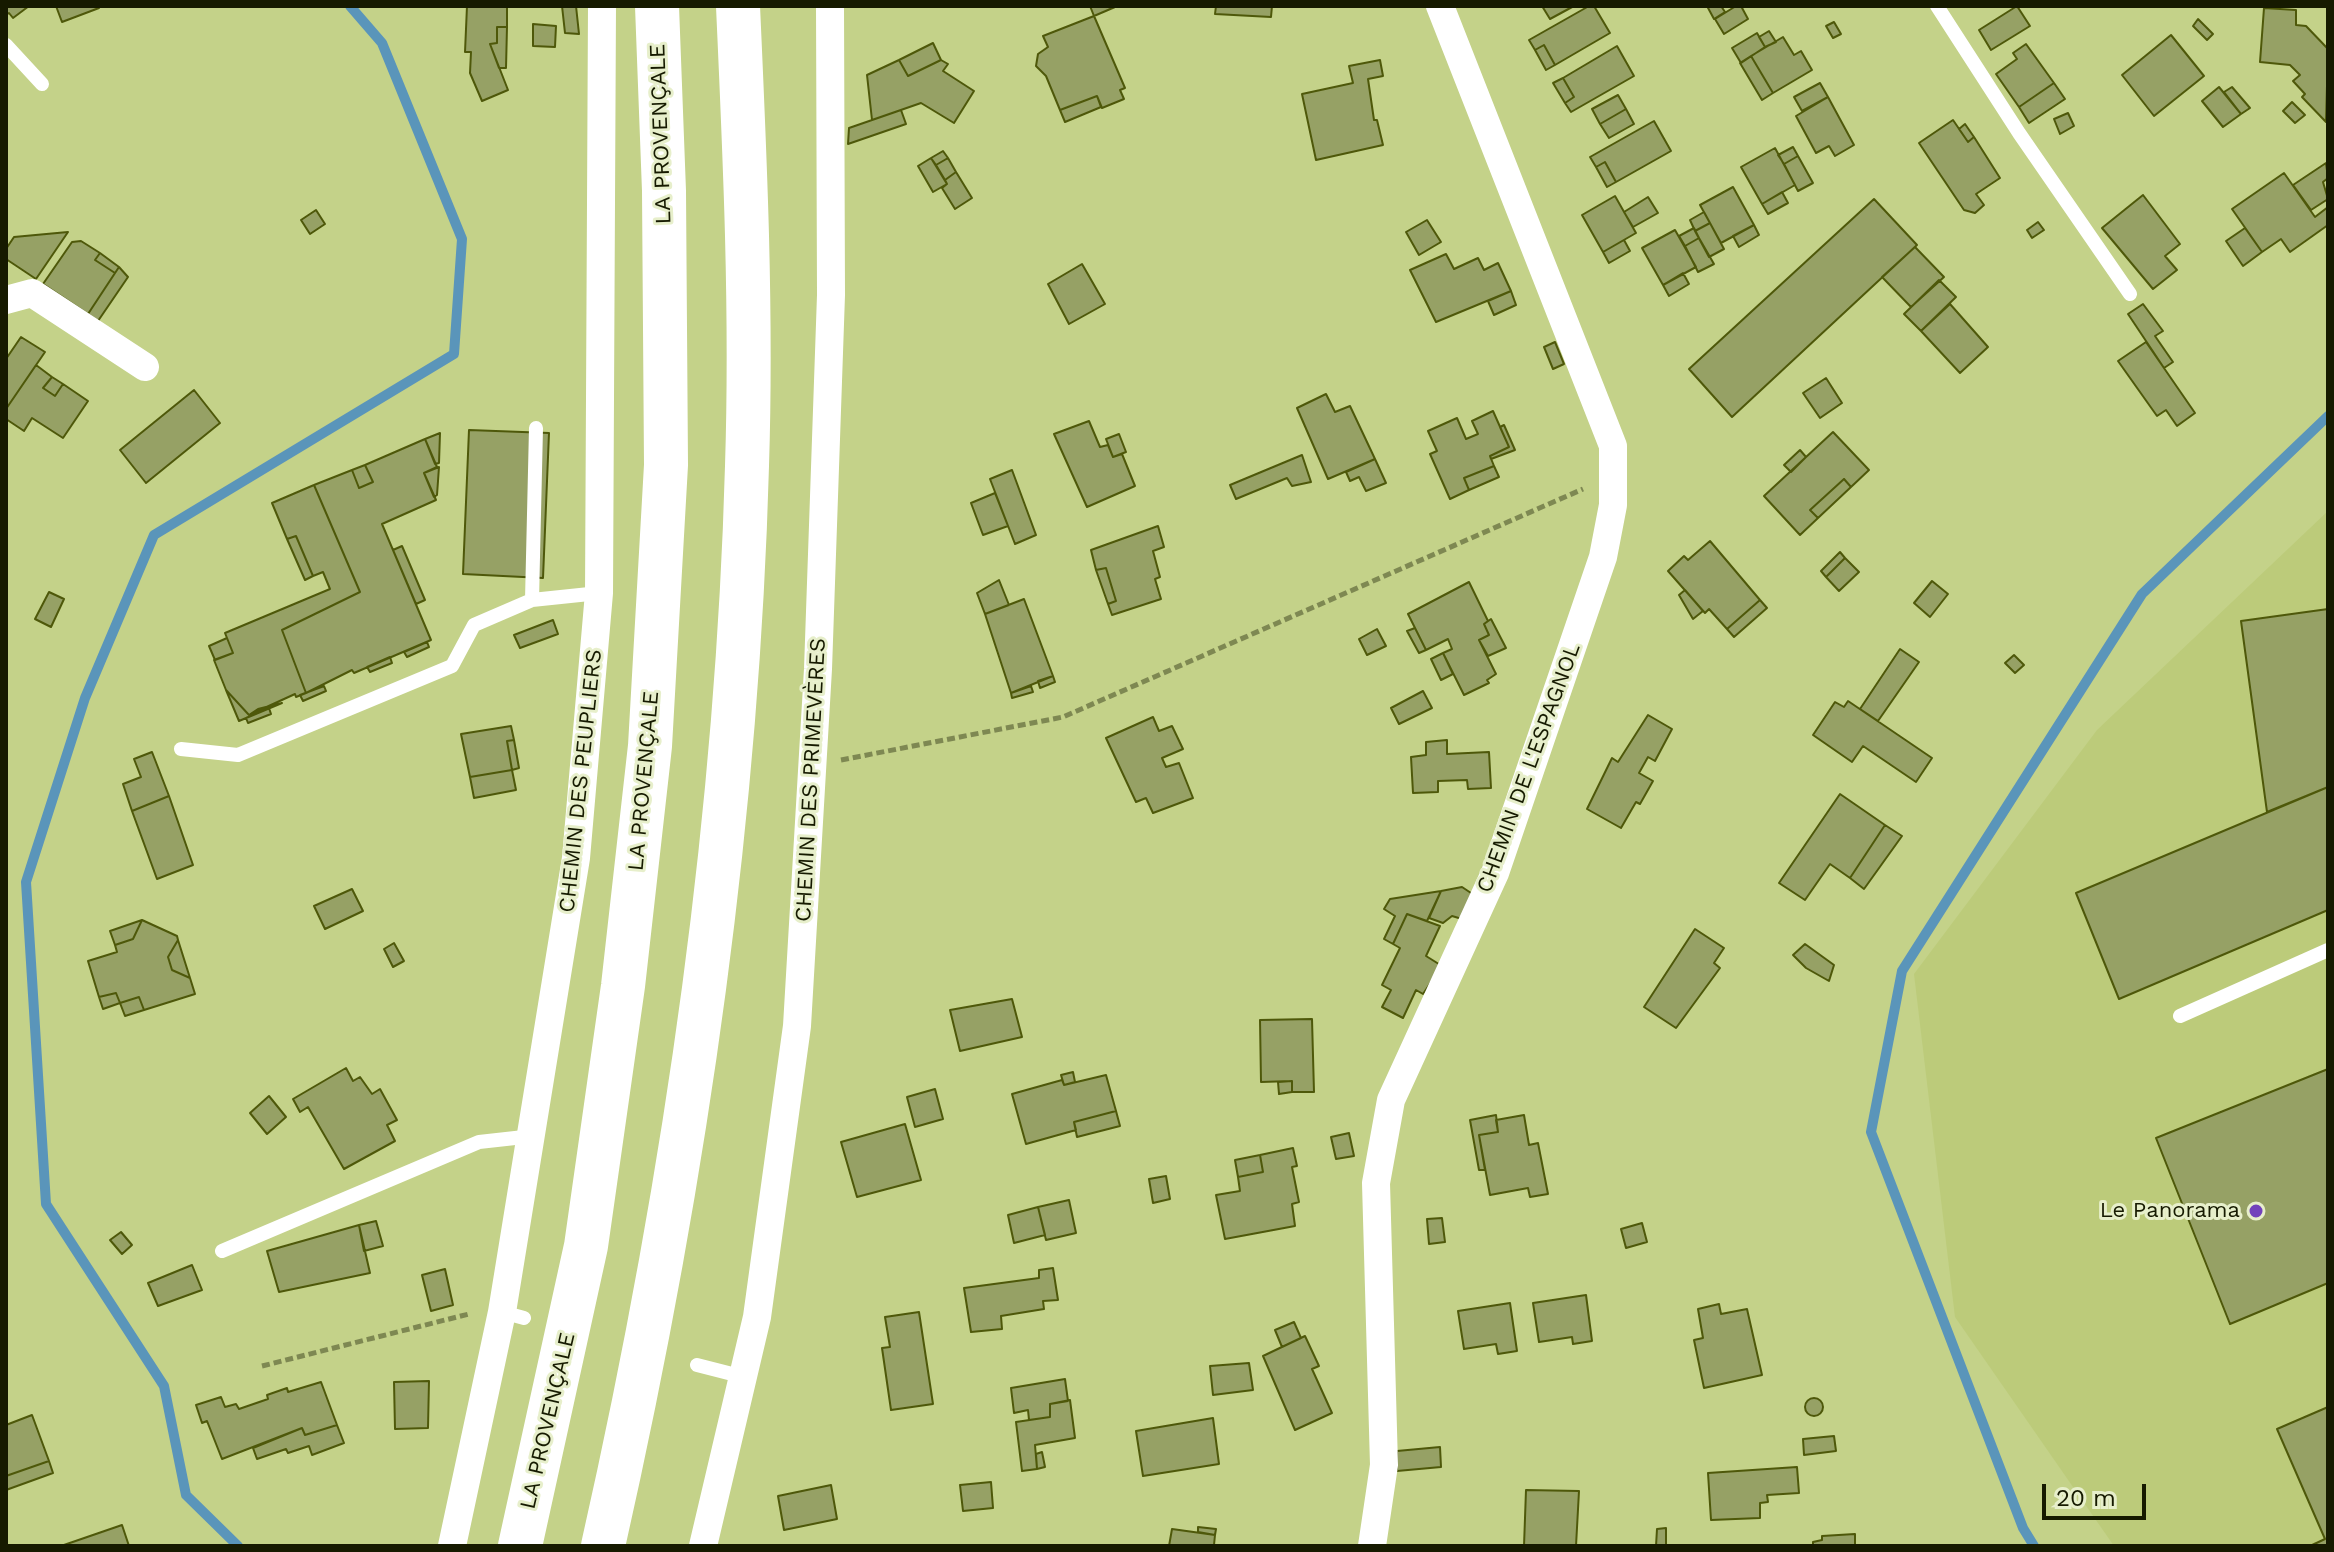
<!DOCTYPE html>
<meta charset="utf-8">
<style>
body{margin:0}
#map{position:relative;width:2334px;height:1552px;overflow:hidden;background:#c4d289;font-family:"Work Sans",sans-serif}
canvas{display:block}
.frame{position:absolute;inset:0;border:8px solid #161a00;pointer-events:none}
.scale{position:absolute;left:2042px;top:1484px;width:104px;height:36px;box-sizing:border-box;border:4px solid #161a00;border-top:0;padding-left:10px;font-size:24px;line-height:28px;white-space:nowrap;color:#161a00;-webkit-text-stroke:6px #e7efcb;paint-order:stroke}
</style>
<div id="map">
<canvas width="2334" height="1552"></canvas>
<div class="frame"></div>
<div class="scale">20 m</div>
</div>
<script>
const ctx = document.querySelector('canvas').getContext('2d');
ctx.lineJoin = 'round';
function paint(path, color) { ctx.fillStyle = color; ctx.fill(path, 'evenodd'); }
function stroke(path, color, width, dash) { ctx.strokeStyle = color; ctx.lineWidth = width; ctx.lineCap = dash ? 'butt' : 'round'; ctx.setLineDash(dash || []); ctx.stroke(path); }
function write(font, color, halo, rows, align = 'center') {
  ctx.font = font + ' "Work Sans",sans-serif'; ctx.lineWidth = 6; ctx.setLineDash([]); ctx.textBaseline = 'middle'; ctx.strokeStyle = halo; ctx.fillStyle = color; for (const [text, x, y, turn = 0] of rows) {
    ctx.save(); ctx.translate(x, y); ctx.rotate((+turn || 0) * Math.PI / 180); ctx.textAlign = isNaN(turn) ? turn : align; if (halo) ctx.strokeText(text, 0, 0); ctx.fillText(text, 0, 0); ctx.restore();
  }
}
paint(new Path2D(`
 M2328,511V1546H2114L1955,1317L1914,974L2097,730Z`), '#bccb7a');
stroke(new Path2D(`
 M238,1546L186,1495L164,1386L46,1204L26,882L85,698L154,535L454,354L462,239L382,43L350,6
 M2034,1546L2023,1528L1871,1132L1902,971L2142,594L2328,416`), '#5a95ba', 10);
const building = new Path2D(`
 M6,6H29L13,18L9,13L6,15Z
 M56,6H99V8L62,22Z
 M467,6H507V27H497V43L490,44L508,90L482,101L470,73L471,52H465Z
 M562,6H576L579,34L565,33Z
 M1090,6H1115V7L1094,16Z
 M1216,6H1272L1271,17L1215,14Z
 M1542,6H1574L1550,19Z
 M1589,6H1594L1610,33L1555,65L1544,45L1535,50L1529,40Z
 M1707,6H1721L1725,12L1714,19Z
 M1736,6H1741L1748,19L1724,34L1715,19Z
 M2017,6L2030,26L1991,50L1979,30Z
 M2264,8L2296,10V25L2306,26L2328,49L2326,122L2302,97L2305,94L2293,81L2300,75L2290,65L2260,62Z
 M1094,16L1125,88L1120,90L1124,99L1102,108L1097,96L1060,110L1046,76L1036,66L1038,54L1048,47L1043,36Z
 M2198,19L2213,34L2207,40L2193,26Z
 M1834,22L1841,34L1833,38L1826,26Z
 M533,24L556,26L555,47L533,46Z
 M497,27H507L506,68H499L490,44L497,43Z
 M1769,31L1776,42L1765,47L1759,37Z
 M1757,33L1765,47L1741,63L1732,48Z
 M2171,35L2204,76L2154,116L2122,75Z
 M1783,37L1794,55L1801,51L1812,70L1773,93L1751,56Z
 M933,43L941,60L908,76L899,60Z
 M2026,44L2054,83L2019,107L1996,74L2017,59L2013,53Z
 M1544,45L1555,65L1546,70L1535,50Z
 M1617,46L1634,76L1571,112L1565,103L1574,97L1563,78Z
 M1751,56L1773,93L1762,100L1740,63Z
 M899,60L908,76L941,60L948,64L943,71L974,91L954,123L921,103L872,120L867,75Z
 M1380,60L1383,76L1368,79L1374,120H1377L1383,145L1316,160L1302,94L1353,83L1349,66Z
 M1563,78L1574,97L1565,103L1553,83Z
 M1820,83L1828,97L1802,111L1794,97Z
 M2054,83L2065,99L2029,123L2019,107Z
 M2219,87L2241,114L2223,127L2202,101Z
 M2232,87L2250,108L2241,114L2224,92Z
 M1618,95L1626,109L1600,124L1592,109Z
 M1097,96L1101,107L1065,122L1060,110Z
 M1828,97L1854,145L1835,156L1829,146L1816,153L1796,116Z
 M2292,102L2305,115L2295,123L2283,111Z
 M1626,109L1634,124L1609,138L1600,124Z
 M901,110L906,124L848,144L849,128Z
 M2068,113L2074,126L2060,134L2054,119Z
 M1953,120L1968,142L1974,137L2000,178L1976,194L1984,205L1975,213L1964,210L1919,143Z
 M1654,121L1671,151L1616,182L1605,162L1596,167L1590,157Z
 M1965,124L1974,137L1968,142L1959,129Z
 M1793,147L1798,156L1784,164L1778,155Z
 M1775,148L1795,185L1762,204L1741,167Z
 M943,151L948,158L936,165L931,158Z
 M1798,156L1813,183L1798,191L1784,164Z
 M931,158L947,184L933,192L918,166Z
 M948,158L956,172L945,180L936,165Z
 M1605,162L1616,182L1607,187L1596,167Z
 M2326,163L2328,178L2323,182L2328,199L2311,210L2293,185Z
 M956,172L972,198L955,209L942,188L947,184L945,180Z
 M2284,173L2315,217L2328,207V225L2290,252L2281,239L2262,252L2232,209Z
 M1733,187L1754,225L1721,243L1700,205Z
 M1782,192L1788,203L1768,214L1762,204Z
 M2143,195L2180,244L2165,256L2177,270L2153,289L2102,228Z
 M1615,196L1636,233L1603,252L1582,215Z
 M1648,197L1658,213L1633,227L1624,212Z
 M1874,199L1917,245L1732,417L1689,369Z
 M316,210L325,224L310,234L301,220Z
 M1704,212L1710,223L1695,231L1690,220Z
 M1427,220L1441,242L1419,255L1406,232Z
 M2038,222L2044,230L2032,238L2027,230Z
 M1710,223L1724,249L1709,257L1695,231Z
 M1754,225L1759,235L1739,247L1733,236Z
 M1694,228L1699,238L1685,246L1679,236Z
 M2245,228L2262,252L2243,266L2226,241Z
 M1675,230L1696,267L1663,285L1642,248Z
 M68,232L36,279L6,259V249L14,237Z
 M1699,238L1714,264L1698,272L1685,246Z
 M1624,240L1630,251L1609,263L1603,252Z
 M81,241L100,253L95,260L115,273L88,314L43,284L72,242Z
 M1915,247L1944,277L1911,307L1882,277Z
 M100,253L119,267L115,273L95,260Z
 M1446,254L1454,269L1478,258L1484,270L1498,263L1511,291L1436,322L1410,270Z
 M1082,264L1105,304L1069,324L1048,284Z
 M119,267L128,277L98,321L88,314Z
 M1683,273L1689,284L1669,296L1663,285Z
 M1939,280L1956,297L1921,331L1904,314Z
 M1511,291L1516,305L1494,315L1488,301Z
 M1950,304L1988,347L1960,373L1921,331Z
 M2143,304L2163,331L2155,336L2173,362L2164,368L2128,314Z
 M21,337L45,352L6,409V359Z
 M1555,342L1564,364L1553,369L1544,347Z
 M2146,342L2195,413L2177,426L2166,410L2157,416L2118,361Z
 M36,365L52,377L43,388L55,396L63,384L88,401L63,438L32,418L24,431L6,419V409Z
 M52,377L63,384L55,396L43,388Z
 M1826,378L1842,403L1820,418L1803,393Z
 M194,390L220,423L146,483L120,450Z
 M1326,394L1335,412L1350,406L1375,459L1328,479L1297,408Z
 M1493,411L1509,447L1490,456L1494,466L1464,478L1469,490L1450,499L1430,454L1437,451L1428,431L1457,418L1466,439L1478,434L1472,421Z
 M1089,421L1100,447L1108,445L1113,457L1122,454L1135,486L1087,507L1054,434Z
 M1504,425L1515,450L1491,459L1490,456L1509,447L1500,427Z
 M469,430L549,433L543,578L463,574Z
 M1833,432L1869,470L1851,487L1844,479L1810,510L1818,518L1800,535L1764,496Z
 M440,433L439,463L435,464L425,439Z
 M1119,434L1126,452L1113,457L1106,439Z
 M425,439L437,467L424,473L436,500L382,524L431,640L354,673L352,670L306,693L282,630L360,592L314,485L352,470L359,488L373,482L365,465Z
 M1800,450L1806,457L1791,472L1784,465Z
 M1302,455L1311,482L1292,486L1287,478L1236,499L1230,485Z
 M1375,459L1386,483L1366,491L1359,477L1350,481L1346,472Z
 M365,465L373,482L359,488L352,470Z
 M1494,466L1499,477L1469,490L1464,478Z
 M439,467L437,495L434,497L424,473Z
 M1012,470L1036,535L1015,544L990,479Z
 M1844,479L1851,487L1818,518L1810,510Z
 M314,485L360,592L282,630L306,693L296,697L295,694L249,715L226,690L214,660L233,653L225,633L330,589L323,572L313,576L296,536L287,539L272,503Z
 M995,493L1008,526L983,535L971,503Z
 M1158,526L1164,547L1153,551L1160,577L1155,579L1161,599L1112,615L1108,604L1116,601L1106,568L1096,570L1091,550Z
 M296,536L313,576L305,580L287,539Z
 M1710,541L1760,600L1727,629L1709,609L1705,613L1668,571L1684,556L1688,560Z
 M402,546L425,600L416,604L393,550Z
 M1840,552L1845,558L1826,577L1821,571Z
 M1845,558L1859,572L1839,591L1826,577Z
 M1106,568L1116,601L1108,604L1096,570Z
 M999,580L1009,605L985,614L977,593Z
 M1932,581L1948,594L1930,617L1914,603Z
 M1469,582L1488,621L1484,624L1489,635L1479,640L1496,674L1487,680L1489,683L1464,695L1443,653L1452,649L1448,639L1426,650L1408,614Z
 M1685,590L1703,611L1693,619L1679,595Z
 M49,592L64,599L51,627L35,619Z
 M1024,599L1053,676L1011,693L985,614Z
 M1760,600L1767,608L1734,637L1727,629Z
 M2328,609V787L2267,812L2241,621Z
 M1491,619L1506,648L1488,656L1479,640L1489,635L1484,624Z
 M553,620L558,634L520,648L514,635Z
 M1415,628L1426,650L1419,653L1407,631Z
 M1377,629L1386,646L1367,655L1359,639Z
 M227,638L233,653L215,660L209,646Z
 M427,642L429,647L407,657L404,652Z
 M1900,649L1919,662L1878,721L1860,709Z
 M1443,653L1453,674L1441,680L1431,659Z
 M2014,655L2024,665L2015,673L2005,663Z
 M390,657L392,663L370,672L367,667Z
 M1053,676L1055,682L1040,688L1038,681Z
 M324,686L326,691L303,701L300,695Z
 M1031,686L1033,692L1012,698L1011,693Z
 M226,690L249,715L258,709L282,703L239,721Z
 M1423,691L1432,708L1399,724L1391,708Z
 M1848,701L1932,758L1916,782L1863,746L1852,762L1813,735L1835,702L1844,707Z
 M269,708L271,714L248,723L246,718Z
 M1648,715L1672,729L1655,761L1648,757L1639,773L1653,781L1640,804L1636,802L1621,828L1587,809L1612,758L1618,762Z
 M1153,717L1159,731L1172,726L1183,749L1162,758L1166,767L1179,763L1193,798L1153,813L1146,798L1136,802L1106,738Z
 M511,726L514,740L507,741L512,770L470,777L461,734Z
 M514,740L519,768L512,770L507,741Z
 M1447,740V754L1489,752L1491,788L1468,789L1467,780L1438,781V792L1413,793L1411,757L1426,755V742Z
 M152,752L169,796L132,811L123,784L141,777L134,759Z
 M512,770L516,790L474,798L470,777Z
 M2328,787V910L2119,999L2076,893Z
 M1840,794L1885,825L1850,878L1830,864L1805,900L1779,883Z
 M169,796L193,865L157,879L132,811Z
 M1885,825L1902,836L1864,889L1850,878Z
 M1462,887L1474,895L1462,919L1452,916L1443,923L1429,918L1441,891Z
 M352,889L363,911L325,929L314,906Z
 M1441,891L1427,921L1407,914L1393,944L1384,939L1395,916L1384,909L1390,899Z
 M1407,914L1440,926L1426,956L1442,966L1423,994L1416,990L1403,1018L1382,1007L1391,990L1382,985L1400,948L1393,944Z
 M142,920L177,936L178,940L168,957L172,970L190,978L195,994L144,1010L139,997L120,1003L116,993L99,997L88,961L117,952L115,945L133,939Z
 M142,920L133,939L115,945L110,931Z
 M1695,929L1724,948L1714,963L1720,968L1676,1028L1644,1007Z
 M178,940L190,978L172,970L168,957Z
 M394,943L404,961L393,967L384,949Z
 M1805,944L1834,965L1829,981L1806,968L1793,955Z
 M116,993L120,1003L103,1009L99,997Z
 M139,997L144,1010L125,1016L120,1003Z
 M1012,999L1022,1037L960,1051L950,1010Z
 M1312,1019L1314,1092H1292V1081L1261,1082L1260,1020Z
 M346,1068L353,1081L360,1077L372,1094L380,1089L397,1120L387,1125L395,1141L344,1169L308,1107L300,1112L293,1099Z
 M2328,1069V1283L2230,1324L2156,1138Z
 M1073,1072L1075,1082L1064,1085L1061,1075Z
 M1106,1075L1116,1111L1074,1122L1076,1130L1026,1144L1012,1094L1062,1080L1064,1085Z
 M1292,1081V1092L1279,1094L1278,1082Z
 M935,1089L943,1119L915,1127L907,1097Z
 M269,1096L286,1117L267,1134L250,1113Z
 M1116,1111L1120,1126L1077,1137L1074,1122Z
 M1496,1115L1498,1132L1479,1135L1485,1170H1479L1470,1120Z
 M1524,1115L1529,1145L1538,1143L1548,1194L1530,1197L1528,1188L1490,1195L1479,1135L1498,1132L1496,1120Z
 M905,1124L921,1180L857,1197L841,1142Z
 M1349,1133L1354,1156L1336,1159L1331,1137Z
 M1293,1148L1297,1166L1292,1167L1299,1202L1292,1204L1295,1226L1225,1239L1216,1195L1240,1191L1238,1177L1263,1172L1260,1155Z
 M1260,1155L1263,1172L1238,1177L1235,1160Z
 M1166,1176L1170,1199L1153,1203L1149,1179Z
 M1069,1200L1076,1233L1046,1240L1038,1207Z
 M1038,1207L1045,1235L1014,1243L1008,1215Z
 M1442,1218L1445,1242L1429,1244L1427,1219Z
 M376,1221L383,1246L364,1251L359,1225Z
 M1642,1223L1647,1242L1626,1248L1621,1229Z
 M359,1225L370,1273L279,1292L267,1251Z
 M121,1232L132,1245L122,1254L110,1240Z
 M192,1265L202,1290L158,1306L148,1283Z
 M1053,1268L1058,1300L1043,1301L1044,1309L1001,1316L1002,1329L971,1332L964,1288L1039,1278V1270Z
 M445,1269L453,1305L431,1311L422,1275Z
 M1586,1295L1592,1341L1573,1344L1572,1337L1539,1342L1533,1303Z
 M1510,1303L1517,1351L1498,1354L1496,1344L1464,1349L1458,1311Z
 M1719,1304L1721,1314L1747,1309L1762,1375L1704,1388L1694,1340L1703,1338L1698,1309Z
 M919,1312L933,1404L891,1410L882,1348L890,1347L885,1317Z
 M1294,1322L1301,1338L1282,1347L1275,1330Z
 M1305,1336L1319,1366L1312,1369L1332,1413L1295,1430L1263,1356Z
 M1249,1363L1253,1390L1213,1395L1210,1366Z
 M1065,1379L1068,1401L1050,1404V1417L1029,1420L1028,1410L1014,1413L1011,1388Z
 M429,1381L428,1428L395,1429L394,1382Z
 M321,1382L337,1425L305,1435L302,1428L222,1459L207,1421L202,1423L196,1405L221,1397L225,1407L236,1404L239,1409L268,1399L267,1395L287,1388L288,1392Z
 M1805 1407a9 9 0 1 1 18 0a9 9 0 1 1-18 0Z
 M1070,1400L1075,1438L1035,1445L1037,1469L1022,1471L1016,1422L1050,1417V1404Z
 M2328,1407V1546H2310L2325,1539L2277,1429Z
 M32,1415L49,1461L6,1476V1425Z
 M1213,1418L1219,1464L1143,1476L1136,1431Z
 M337,1425L344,1443L312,1455L309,1446L288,1453L286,1449L257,1459L253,1448L302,1428L305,1435Z
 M1834,1436L1836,1451L1804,1455L1803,1439Z
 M1440,1447L1441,1467L1397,1471V1451Z
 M1042,1452L1045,1467L1037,1469L1036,1454Z
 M49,1461L53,1473L6,1490V1476Z
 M1797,1467L1799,1493L1767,1495L1768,1502L1760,1503V1518L1711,1520L1708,1473Z
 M991,1482L993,1508L963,1511L960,1485Z
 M831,1485L837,1519L784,1530L778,1496Z
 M1526,1490L1579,1491L1576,1546H1524Z
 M122,1525L129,1546H61Z
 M1198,1527L1216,1529L1215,1535L1198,1532Z
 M1666,1528V1546H1656L1657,1529Z
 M1172,1529L1215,1535L1214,1545L1219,1546H1169Z
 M1855,1534V1546H1813V1542L1822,1540V1536Z`);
paint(building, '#96a165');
stroke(building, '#4e580a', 2);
stroke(new Path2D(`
 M841,760L1063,717L1583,489
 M262,1366L469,1314`), '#7e8852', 5, [8, 4]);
stroke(new Path2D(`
 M1937,6L2019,133L2130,294
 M6,45L42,84
 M532,600L536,428
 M181,749L238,755L452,666L474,625L532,600L599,593
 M2180,1016L2328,950
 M222,1251L479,1142L533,1136
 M502,1312L524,1318
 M697,1365L744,1377`), '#fff', 14);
stroke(new Path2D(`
 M6,300L32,293L145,367
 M452,1546L502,1312L576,858L599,593L602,6
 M703,1546L757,1317L797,1026L818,669L831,295L830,6
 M1372,1546L1384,1465L1376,1183L1391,1100L1495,873L1603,557L1613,505V446L1440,6`), '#fff', 28);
stroke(new Path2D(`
 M520,1546L586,1246L623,986L650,746L666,465L664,191L657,6
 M603,1546C683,1192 737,829 747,466C752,312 745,159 738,6`), '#fff', 44);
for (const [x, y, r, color] of [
 [2256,1211,8,"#7243bb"]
]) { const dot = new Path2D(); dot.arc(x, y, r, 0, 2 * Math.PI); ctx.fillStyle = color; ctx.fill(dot); stroke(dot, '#e7efcb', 3); }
write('22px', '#161a00', '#e7efcb', [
 ["LA PROVENÇALE",661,134,-92],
 ["CHEMIN DE L'ESPAGNOL",1529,768,-70],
 ["CHEMIN DES PRIMEVÈRES",811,780,-87],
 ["CHEMIN DES PEUPLIERS",581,781,-84],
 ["LA PROVENÇALE",644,781,-85],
 ["LA PROVENÇALE",548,1421,-77]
]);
write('22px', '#161a00', '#e7efcb', [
 ["Le Panorama",2240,1211]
], 'right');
</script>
